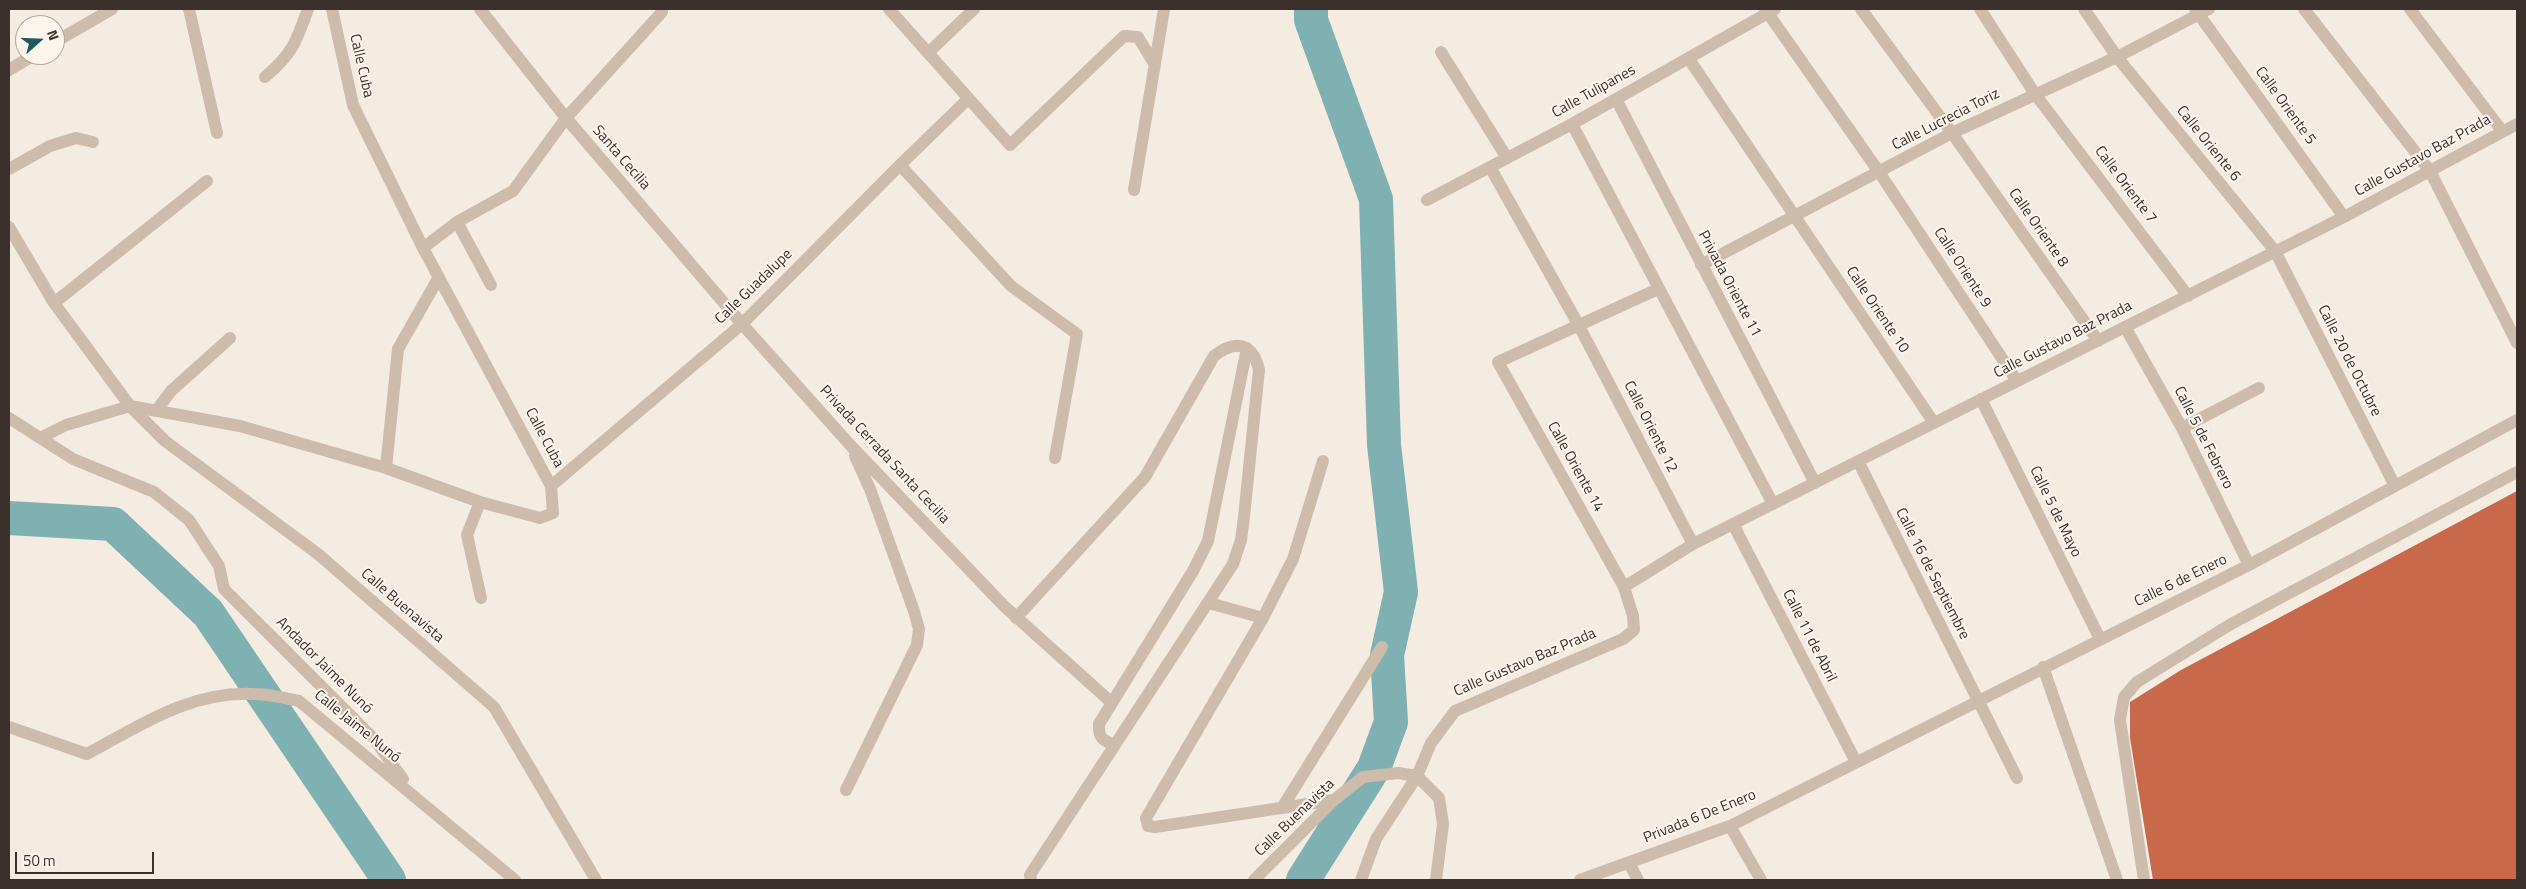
<!DOCTYPE html>
<meta charset="utf-8">
<style>
body{margin:0}
#map{position:relative;width:2526px;height:889px;overflow:hidden;background:#f4ebe1;font-family:"Titillium Web",sans-serif}
canvas{display:block}
.frame{position:absolute;inset:0;border:10px solid #3b302b;pointer-events:none}
.north{position:absolute;left:15px;top:15px;width:50px;height:50px;box-sizing:border-box;background:#fbf5ee;border:1px solid #aea6a0;border-radius:50%;rotate:70deg;font-size:14px;font-weight:700;line-height:20px;text-align:center;color:#3b302b}
.north::after{content:'';display:block;margin:auto;width:18px;height:22px;background:#1f5a5e;clip-path:polygon(50% 0,100% 100%,50% 72%,0 100%)}
.scale{position:absolute;left:15px;top:852px;width:139px;height:22px;box-sizing:border-box;border:2px solid #3b302b;border-top:0;padding-left:6px;font-size:15px;line-height:18px;white-space:nowrap;color:#3b302b;-webkit-text-stroke:4px #fbf5ee;paint-order:stroke}
</style>
<div id="map">
<canvas width="2526" height="889"></canvas>
<div class="frame"></div>
<div class="north">N</div>
<div class="scale">50 m</div>
</div>
<script>
const ctx = document.querySelector('canvas').getContext('2d');
ctx.lineJoin = 'round';
function stroke(path, color, width, dash) { ctx.strokeStyle = color; ctx.lineWidth = width; ctx.lineCap = dash ? 'butt' : 'round'; ctx.setLineDash(dash || []); ctx.stroke(path); }
function paint(path, color) { ctx.fillStyle = color; ctx.fill(path, 'evenodd'); }
function write(font, color, halo, rows, align = 'center') {
  ctx.font = font + ' "Titillium Web",sans-serif'; ctx.lineWidth = 4; ctx.setLineDash([]); ctx.textBaseline = 'middle'; ctx.strokeStyle = halo; ctx.fillStyle = color; for (const [text, x, y, turn = 0] of rows) {
    ctx.save(); ctx.translate(x, y); ctx.rotate((+turn || 0) * Math.PI / 180); ctx.textAlign = isNaN(turn) ? turn : align; if (halo) ctx.strokeText(text, 0, 0); ctx.fillText(text, 0, 0); ctx.restore();
  }
}
stroke(new Path2D(`
 M9,518L113,524L208,613L389,880
 M1303,880L1374,768L1391,722L1387,655L1401,592L1384,445L1376,199L1311,20V9`), '#7fb0b2', 34);
paint(new Path2D(`
 M2517,491V880H2153L2130,738V702L2181,670Z`), '#c8694b');
stroke(new Path2D(`
 M189,9L217,133
 M480,9L566,118L742,324L851,446L1004,606L1112,703
 M889,9L1010,145L1124,36L1138,37L1155,65
 M1765,9L1879,172L2017,381
 M1861,9L1952,133L2098,341
 M1980,9L2035,94L2188,296
 M2084,9L2117,57L2275,251L2395,486
 M2195,9L2344,217
 M2304,9L2430,171L2517,343
 M2410,9L2502,131
 M55,42L112,9
 M929,52L974,9
 M1441,52L1507,158
 M1689,59L1934,423
 M9,70L34,55
 M265,77C293,53 296,42 308,9
 M1616,99L1815,483
 M1572,124L1773,504
 M900,165L1011,286L1077,334L1055,458
 M1490,167L1578,324L1693,544
 M9,169L50,146L76,138L93,142
 M1134,190L1164,9
 M1427,200L1572,124L1775,9
 M457,222L491,285
 M9,227L54,303L130,406L165,441L318,554L494,707L596,880
 M423,248L457,222L513,191L566,118L662,12V9
 M1701,265L1952,133L2117,57L2209,9
 M54,303L207,181
 M2125,327L2182,428L2249,565
 M1981,399L2100,639
 M156,411L171,391L230,338
 M9,418L73,459L154,492L189,520L219,566L224,589L374,739L403,779
 M2182,428L2259,388
 M40,438L66,425L130,406L240,426L386,468L480,502L540,518L553,513L551,486L423,248L353,105L332,9
 M1323,461L1293,559L1263,618L1146,818L1148,826L1155,827L1334,800
 M1858,461L2017,778
 M386,468L398,349L439,277
 M551,486L742,324L900,165L968,99
 M480,502L467,535L481,598
 M1733,524L1856,762
 M1624,587L1693,544L2344,217L2517,124
 M1209,603L1263,618
 M1016,618L1145,477L1214,356C1236,339 1253,343 1259,370L1244,517L1241,540L1233,564L1030,875L1031,880
 M2043,667L2117,880
 M9,727L87,754C141,725 190,691 254,694C269,694 284,698 299,701L515,880
 M1114,745C1102,740 1098,737 1099,724L1193,571L1208,541L1247,348
 M1417,776L1439,798L1443,824L1436,880
 M846,790L917,645L919,629L914,611L870,489L855,456
 M1282,808L1382,647
 M1730,826L1761,880
 M1629,863L1638,880
 M1254,880L1334,800L1363,777L1398,773L1417,776
 M1361,880L1376,839L1417,776L1431,743L1455,711L1623,639L1634,630L1633,616L1624,587L1498,362L1658,289
 M1580,880L1730,826L2249,565L2517,420
 M2144,880L2120,720L2124,697L2137,682L2231,624L2517,472`), '#cdbbac', 12);
write('15px', '#3b302b', '#fbf5ee', [
 ["Calle Cuba",361,66,77],
 ["Calle Tulipanes",1594,92,-29],
 ["Calle Oriente 5",2285,106,54],
 ["Calle Lucrecia Toriz",1946,120,-27],
 ["Calle Oriente 6",2208,144,51],
 ["Calle Gustavo Baz Prada",2423,156,-29],
 ["Santa Cecilia",621,158,49],
 ["Calle Oriente 7",2125,185,53],
 ["Calle Oriente 8",2038,228,55],
 ["Calle Oriente 9",1962,268,57],
 ["Privada Oriente 11",1729,284,62],
 ["Calle Guadalupe",754,287,-44],
 ["Calle Oriente 10",1877,310,56],
 ["Calle Gustavo Baz Prada",2063,340,-27],
 ["Calle 20 de Octubre",2349,361,63],
 ["Calle Oriente 12",1650,427,63],
 ["Calle Cuba",544,438,62],
 ["Calle 5 de Febrero",2203,438,63],
 ["Privada Cerrada Santa Cecilia",884,455,47],
 ["Calle Oriente 14",1575,467,61],
 ["Calle 5 de Mayo",2055,512,64],
 ["Calle 16 de Septiembre",1932,574,63],
 ["Calle 6 de Enero",2181,581,-26],
 ["Calle Buenavista",402,606,41],
 ["Calle 11 de Abril",1809,636,63],
 ["Calle Gustavo Baz Prada",1525,663,-23],
 ["Andador Jaime Nunó",324,666,45],
 ["Calle Jaime Nunó",357,727,39],
 ["Privada 6 De Enero",1700,817,-22],
 ["Calle Buenavista",1295,818,-44]
]);
</script>
